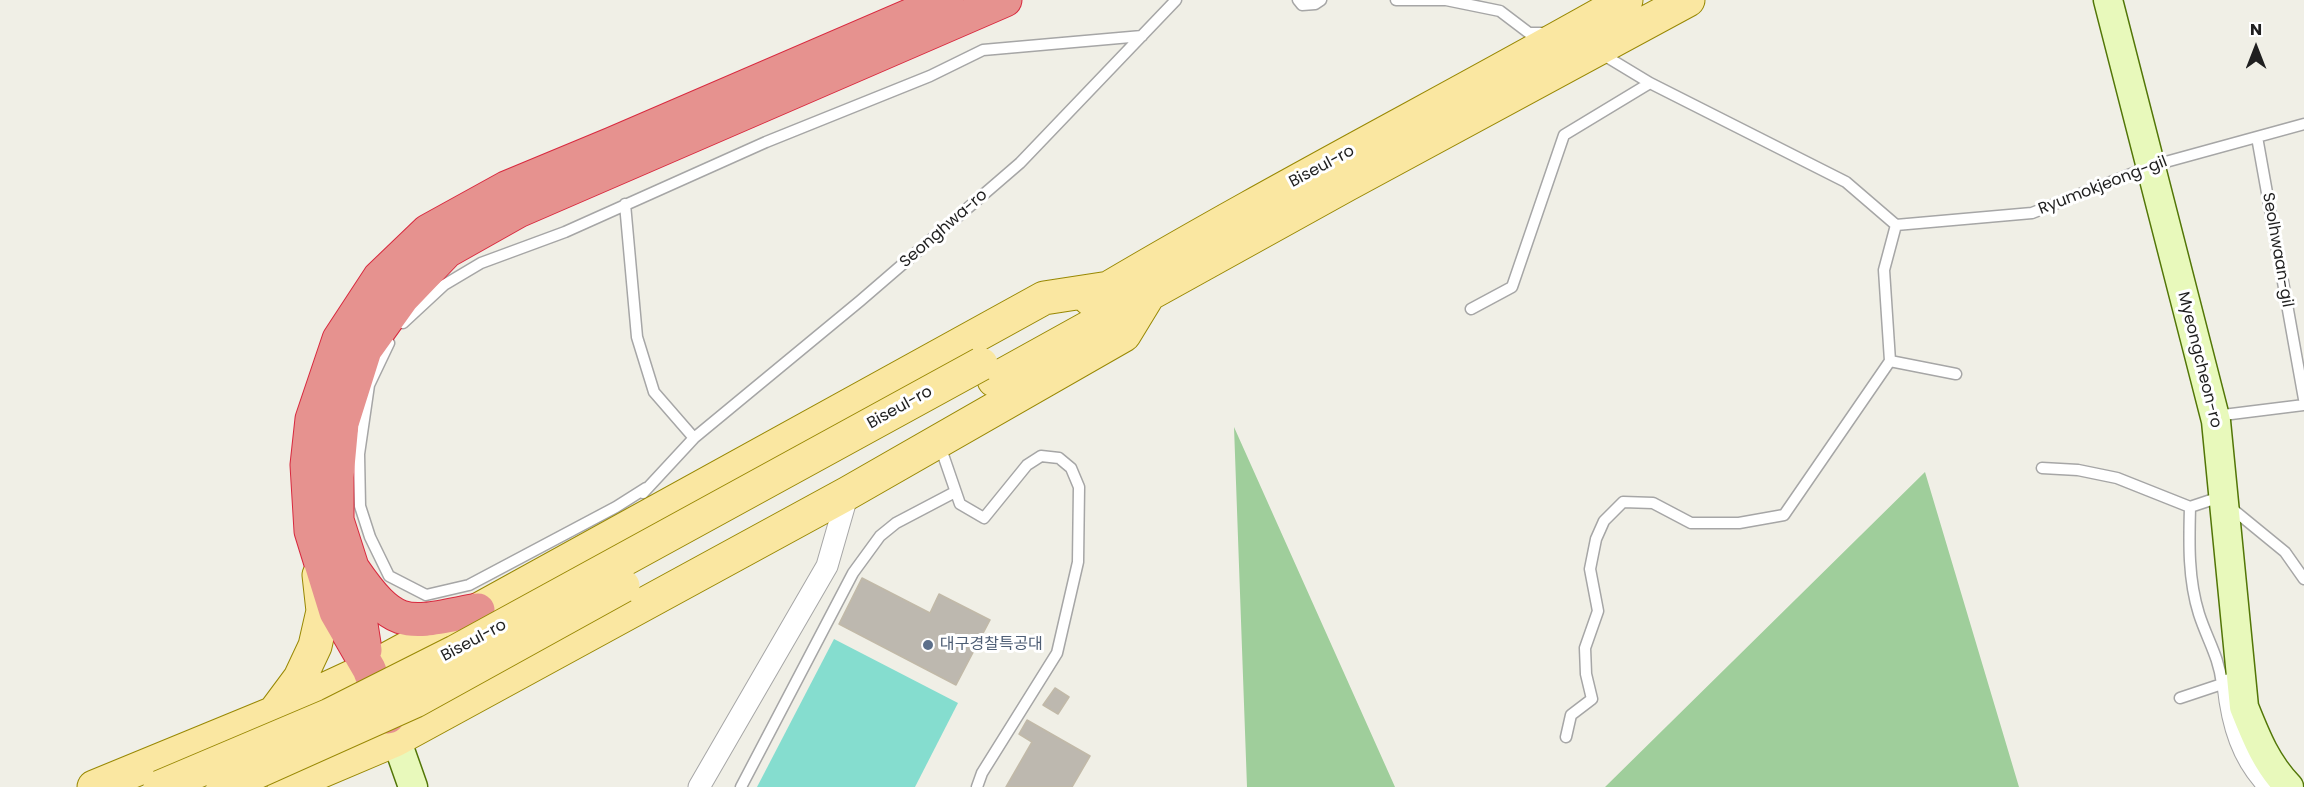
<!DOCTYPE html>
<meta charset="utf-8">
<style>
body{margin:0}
#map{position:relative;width:2304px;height:787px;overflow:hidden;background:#f0efe6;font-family:Poppins,sans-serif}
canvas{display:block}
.north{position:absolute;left:2226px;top:18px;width:60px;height:60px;-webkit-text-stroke:4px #fff;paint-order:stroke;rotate:0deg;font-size:16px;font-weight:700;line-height:24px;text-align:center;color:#1f1f1f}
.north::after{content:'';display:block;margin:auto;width:21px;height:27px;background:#1f1f1f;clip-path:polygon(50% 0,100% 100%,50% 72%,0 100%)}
</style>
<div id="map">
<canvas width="2304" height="787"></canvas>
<div class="north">N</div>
</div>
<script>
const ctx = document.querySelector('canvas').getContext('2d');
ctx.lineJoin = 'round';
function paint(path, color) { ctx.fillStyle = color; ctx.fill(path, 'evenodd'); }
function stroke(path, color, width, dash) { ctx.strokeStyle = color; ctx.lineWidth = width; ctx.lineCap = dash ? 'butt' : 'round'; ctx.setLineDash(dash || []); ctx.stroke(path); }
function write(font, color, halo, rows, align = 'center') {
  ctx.font = font + ' Poppins,"Noto Sans KR",sans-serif'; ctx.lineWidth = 6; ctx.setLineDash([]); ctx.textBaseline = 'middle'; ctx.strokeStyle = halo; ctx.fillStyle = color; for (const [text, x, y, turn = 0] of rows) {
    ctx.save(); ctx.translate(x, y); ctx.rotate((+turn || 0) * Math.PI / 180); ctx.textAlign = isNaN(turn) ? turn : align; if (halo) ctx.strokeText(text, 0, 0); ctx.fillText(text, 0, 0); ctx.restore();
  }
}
paint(new Path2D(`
 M1234,427L1395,787H1247Z
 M1925,472L2019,787H1605Z`), '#9fce9b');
paint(new Path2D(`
 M834,639L958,703L915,787H757Z`), '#85ddcf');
const building = new Path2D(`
 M862,578L930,613L939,594L990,620L956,685L839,624Z
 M1055,688L1069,697L1058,714L1043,705Z
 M1027,720L1090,756L1072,787H1006L1032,742L1019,734Z`);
paint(building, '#bdb8af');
stroke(building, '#c1b9a8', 1.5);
const lane = new Path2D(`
 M1298,0L1302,5L1315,4L1321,0
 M1396,0H1446L1500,11L1529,33H1547
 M1602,54L1650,83L1846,182L1896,225L2032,213L2151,166L2304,124
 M2257,137L2304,399
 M625,204L637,337L654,392L694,438
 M1471,309L1512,287L1564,135L1650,83
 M403,323L444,285L481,263L565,232L766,142L930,76L983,50L1142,36
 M389,343L369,385L359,454L360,506L370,537L389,576L426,595L469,585L616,507L646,488
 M1890,361L1956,374
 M2215,416L2304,405
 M939,443L960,504L984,518L1027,465L1041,456L1059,458L1071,468L1079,487L1078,562L1057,653L982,773L977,787
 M2042,468L2078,470L2117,478L2190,507L2223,496
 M643,493L694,438L860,301L1020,163L1176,0
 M2230,507L2285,552L2304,579
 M2180,698L2222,684C2219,657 2207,639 2199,614C2188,579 2189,543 2190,507
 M1566,737L1571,715L1592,699L1586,674L1585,648L1598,611L1590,569L1596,539L1604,521L1623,502L1653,503L1691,523H1739L1784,515L1890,361L1884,270L1896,225
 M741,787L853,573L880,536L896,523L955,492`);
const street = new Path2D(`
 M2228,685C2232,724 2242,759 2270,787
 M699,787L827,566L848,493`);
const secondary = new Path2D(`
 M2108,0L2216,421L2244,707C2256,737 2266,763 2289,787
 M389,719L413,787`);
const primary = new Path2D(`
 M1090,299C1266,194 1448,101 1626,0
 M994,380L1346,185L1688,0
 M274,713L369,669L478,610L1044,298L1109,288
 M94,787L274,713L300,678L315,646L323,611L319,575
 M284,787L395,740L848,493L1124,335L1149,294`);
const highway = new Path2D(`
 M353,569C397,633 408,623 478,610
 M365,650L352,567L337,520V477L342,423L365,350L403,297L447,251L518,211L1005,0
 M388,717L369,669L336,612L311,531L307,465L312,419L339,339L379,278L428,231L506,188L612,144L946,0`);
stroke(lane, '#a6a6a6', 13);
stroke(street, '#a6a6a6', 23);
stroke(secondary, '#527607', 31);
stroke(primary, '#988803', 35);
stroke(highway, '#d8293e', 35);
stroke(lane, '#fff', 10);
stroke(street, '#fff', 21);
stroke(secondary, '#e8f9bb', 28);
stroke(primary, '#fae7a1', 33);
stroke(highway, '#e6928f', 33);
const primaryBridge = new Path2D(`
 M160,787L330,715L455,652L981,364
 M223,787L415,701L623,586`);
stroke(primaryBridge, '#988803', 35, []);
stroke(primaryBridge, '#fae7a1', 33);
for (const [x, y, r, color] of [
 [928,645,6,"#5c6f8a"]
]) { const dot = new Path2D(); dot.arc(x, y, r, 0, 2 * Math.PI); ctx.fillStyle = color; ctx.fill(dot); stroke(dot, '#fff', 2); }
write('16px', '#1f1f1f', '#fff', [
 ["Biseul-ro",1322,167,-28],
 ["Ryumokjeong-gil",2103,186,-21],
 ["Seonghwa-ro",944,229,-41],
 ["Seolhwaan-gil",2277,250,80],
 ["Myeongcheon-ro",2199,360,76],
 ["Biseul-ro",900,408,-29],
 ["Biseul-ro",474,641,-28]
]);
write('16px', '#4e5e75', '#fff', [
 ["대구경찰특공대",940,645]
], 'left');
</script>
